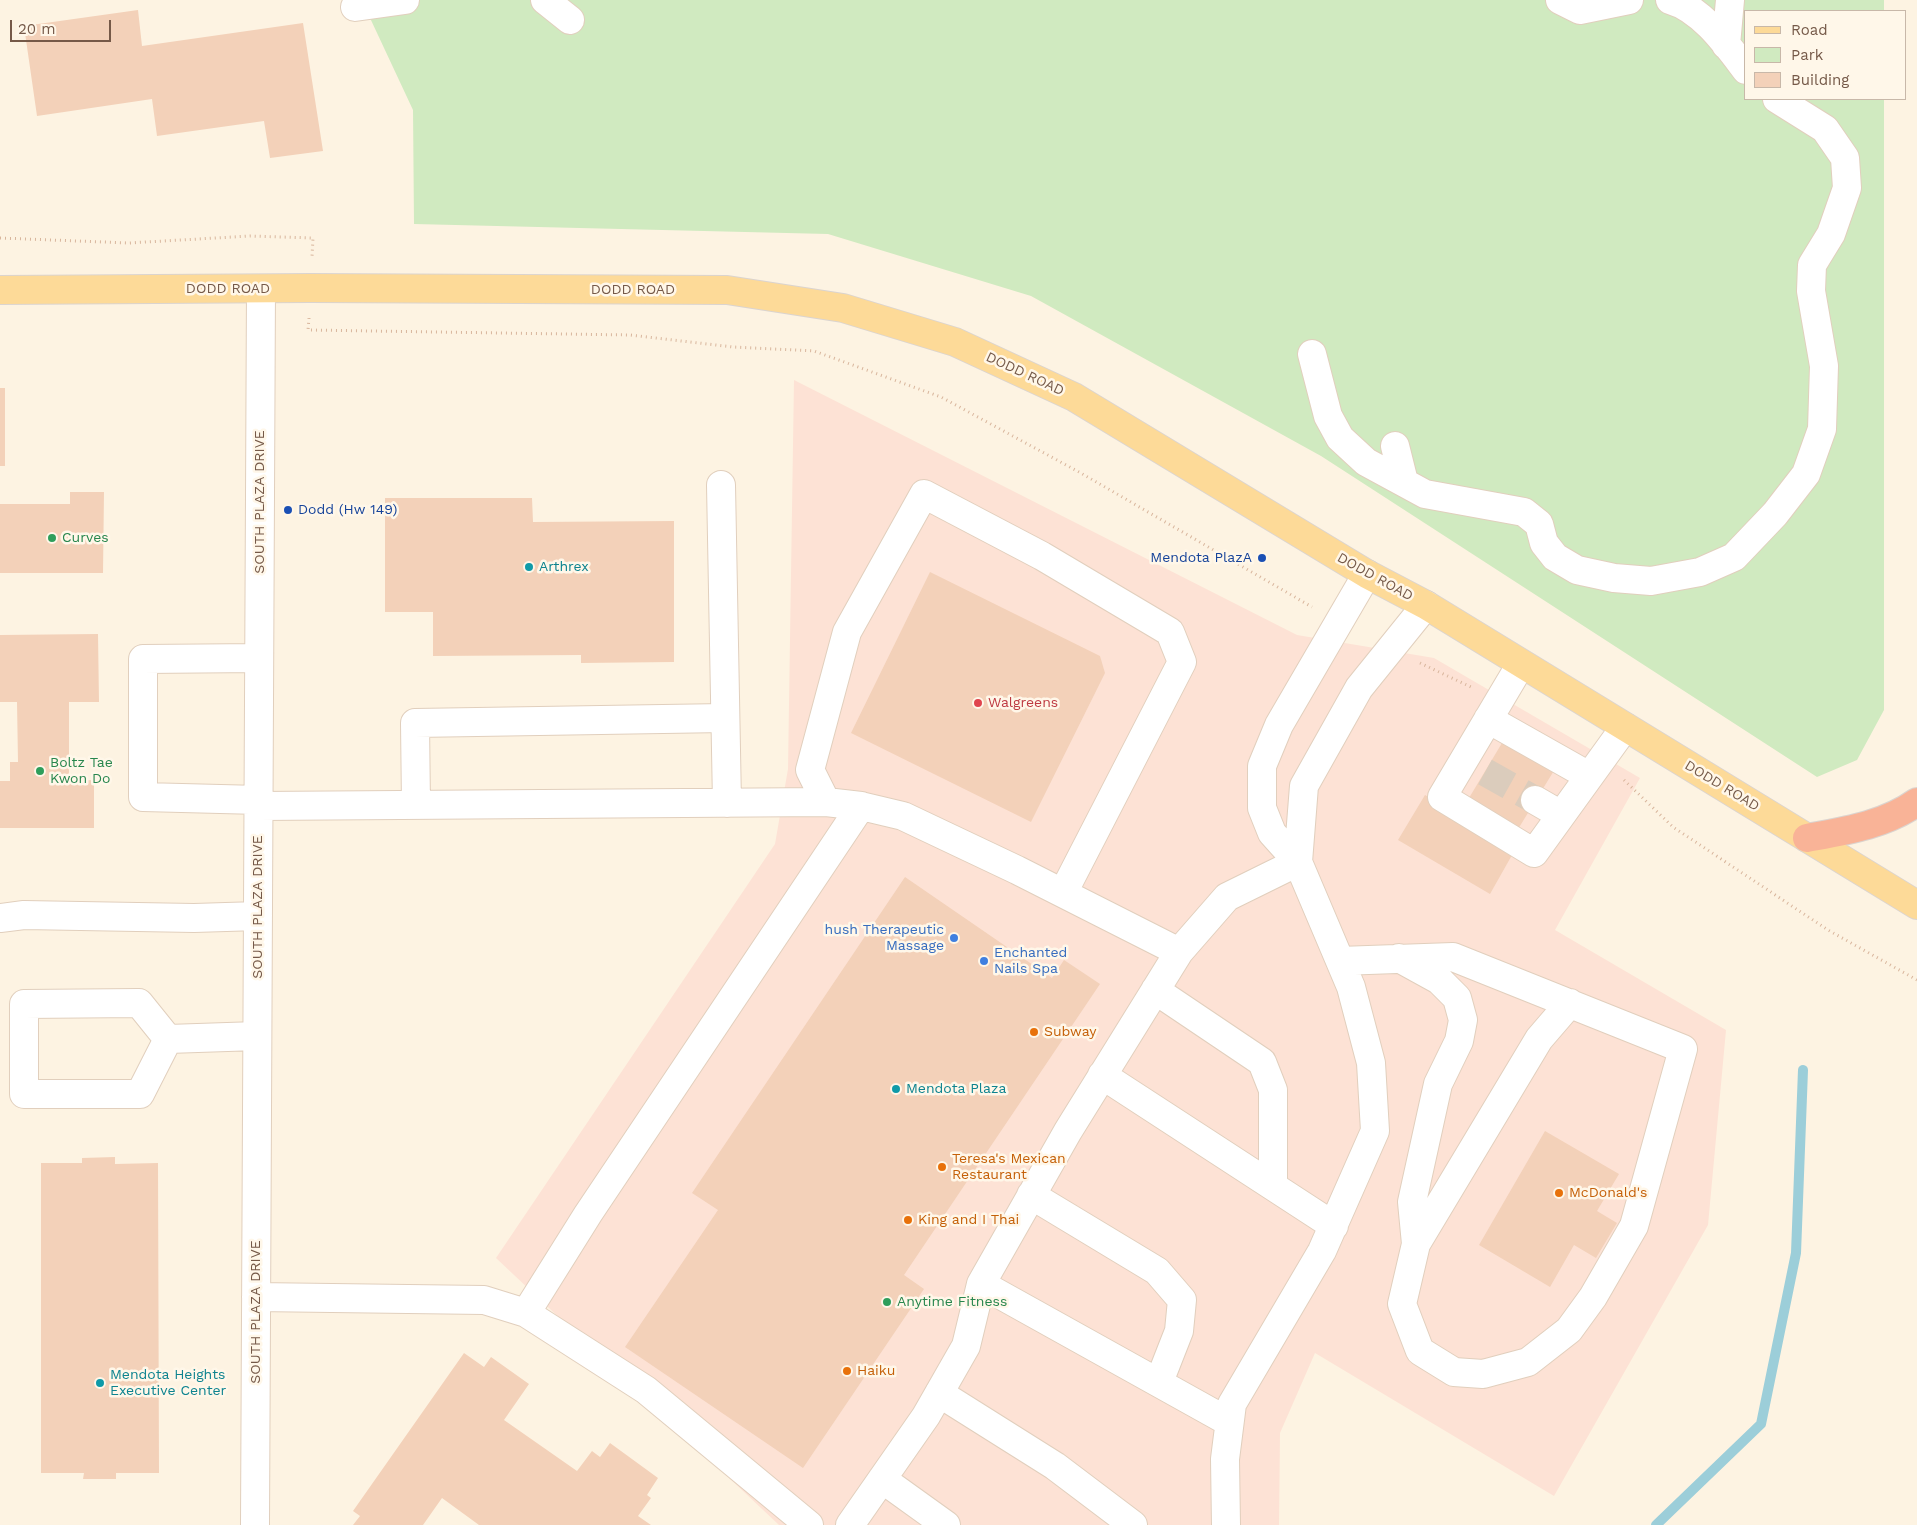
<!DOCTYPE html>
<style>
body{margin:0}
#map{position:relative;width:1917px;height:1525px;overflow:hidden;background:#fdf3e2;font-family:"Work Sans",sans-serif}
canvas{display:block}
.legend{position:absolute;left:1744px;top:10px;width:162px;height:90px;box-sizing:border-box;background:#fff7e9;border:1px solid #c8b8a9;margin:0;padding:6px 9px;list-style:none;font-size:15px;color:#755948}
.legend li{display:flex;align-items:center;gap:10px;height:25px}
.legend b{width:25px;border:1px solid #c8b8a9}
.scale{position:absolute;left:10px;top:20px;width:101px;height:22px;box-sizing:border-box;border:2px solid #755948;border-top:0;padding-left:6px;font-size:15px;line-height:18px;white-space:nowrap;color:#755948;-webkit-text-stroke:4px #fff7e9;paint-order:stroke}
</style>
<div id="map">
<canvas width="1917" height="1525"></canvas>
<ul class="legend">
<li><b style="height:6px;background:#fdda98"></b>Road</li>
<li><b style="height:14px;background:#d0eac0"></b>Park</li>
<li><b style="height:14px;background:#f3d1b9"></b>Building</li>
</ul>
<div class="scale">20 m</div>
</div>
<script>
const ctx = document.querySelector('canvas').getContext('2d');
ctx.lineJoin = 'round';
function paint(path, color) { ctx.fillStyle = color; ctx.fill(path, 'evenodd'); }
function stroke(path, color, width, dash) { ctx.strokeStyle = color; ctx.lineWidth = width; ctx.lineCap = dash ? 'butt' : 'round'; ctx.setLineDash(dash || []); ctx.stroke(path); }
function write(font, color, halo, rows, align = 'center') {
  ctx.font = font + ' "Work Sans",sans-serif'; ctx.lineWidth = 5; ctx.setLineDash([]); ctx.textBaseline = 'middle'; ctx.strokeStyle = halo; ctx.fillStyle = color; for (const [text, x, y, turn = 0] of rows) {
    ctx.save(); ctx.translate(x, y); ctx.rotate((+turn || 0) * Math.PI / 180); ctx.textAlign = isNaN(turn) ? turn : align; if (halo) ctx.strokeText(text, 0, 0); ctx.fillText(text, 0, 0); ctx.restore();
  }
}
paint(new Path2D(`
 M794,380L1297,635L1434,658L1640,778L1555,930L1726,1030L1708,1225L1554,1496L1315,1353L1280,1433L1279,1525H779L496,1258L775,844L788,769Z`), '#fde2d5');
paint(new Path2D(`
 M359,0H1884V11H1746V99H1884V710L1857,760L1817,777L1321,456L1031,296L828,234L414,224L413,110L363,3Z`), '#d0eac0');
stroke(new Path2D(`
 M1656,1525L1761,1424L1796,1253L1803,1070`), '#9cced9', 10);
paint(new Path2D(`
 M138,10L142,46L303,23L323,151L270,158L264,121L157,136L152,99L37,116L24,26Z
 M0,388H5V466H0Z
 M70,492H104L103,573H0V504H70Z
 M385,498H532L533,522L674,521V662L581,663V655L433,656V612H385Z
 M930,572L1100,656L1105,673L1031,822L851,733Z
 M98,634L99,702H69V781L94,780V828H0V781H10V762H18L17,702H0V635Z
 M1505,738L1555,769L1515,834L1466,803Z
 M1425,795L1516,848L1490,894L1398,840Z
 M905,877L1052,978L1064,960L1100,984L904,1275L924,1289L803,1468L625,1347L718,1210L692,1193Z
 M1545,1131L1619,1174L1597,1211L1617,1223L1596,1258L1574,1245L1550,1287L1479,1245Z
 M115,1157V1164L158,1163L159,1473H116V1479H83L84,1473H41V1163H82V1158Z
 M464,1353L484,1367L491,1357L529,1384L504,1420L577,1471L592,1451L600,1457L610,1443L658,1478L647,1495L651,1498L638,1516L651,1525H479L442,1498L423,1525H353L360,1516L353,1511Z`), '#f3d1b9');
stroke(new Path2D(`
 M1485,772L1535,800`), '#dbccbc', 28, [28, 14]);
const minor = new Path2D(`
 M545,0L570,20
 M1560,0L1580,10L1629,0
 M1670,0C1702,9 1727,45 1746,70
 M355,7L405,0
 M1726,45L1730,0
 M1312,354L1328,416L1340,438L1366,462L1425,494L1524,512L1539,524L1544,543L1555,557L1577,570L1614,578L1651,581L1700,572L1734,557L1775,514L1806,474L1822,429L1824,366L1811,291L1812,265L1831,234L1847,188L1845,158L1825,129L1777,99
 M1395,446L1404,482
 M721,485L727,803
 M1521,664L1442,797L1534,853L1625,727
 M1488,719L1589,776
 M259,800L143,797V659L259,658
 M1535,800L1561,815
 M416,805L415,723L725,718
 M259,806L826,802
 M861,806L826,802L810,770L847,632L924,494L1042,556L1170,632L1182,662L1063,893
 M1298,862L1304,786L1359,688L1426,605
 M0,918L24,915L194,918L258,916
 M1340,961L1453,957L1683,1049L1634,1226L1593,1297L1569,1330L1528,1362L1483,1374L1454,1372L1420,1351L1402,1304L1416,1244L1412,1202L1438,1084L1459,1041L1463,1020L1457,998L1439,980L1399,958
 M1155,990L1262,1062L1273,1090V1186
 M168,1039L140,1094H24V1004L139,1003L168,1039L257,1036
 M1102,1075L1334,1226
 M1031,1195L1157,1271L1182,1300L1179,1331L1159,1382
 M1416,1244L1539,1039L1570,1003
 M981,1284L1229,1422
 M256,1297L484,1300L526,1313L646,1390L809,1525
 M526,1313L588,1214L861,806L903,816L1017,870L1179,952L1227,897L1298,862
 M939,1393L1055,1466L1133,1525
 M882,1479L946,1525
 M255,1525L261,289
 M850,1525L926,1416L966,1346L981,1284L1068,1131L1179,952
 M1226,1525L1225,1459L1232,1404L1322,1251L1375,1131L1371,1063L1351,987L1298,862L1272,833L1262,808V766L1279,725L1367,574`);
const major = new Path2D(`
 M0,290L310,288L727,290L843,308L955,342L1074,397L1367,574L1426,605L1917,905`);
const highway = new Path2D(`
 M1807,838C1845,831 1885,825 1917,802`);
stroke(minor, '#e1cfbd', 30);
stroke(major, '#dbd4cf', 30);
stroke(highway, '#dbd4cf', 30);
stroke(new Path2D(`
 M0,238L129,243L250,236L313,238L312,257
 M309,318L308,330L630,335L733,347L814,351L941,397L1079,472L1312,607
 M1420,663L1471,687
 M1624,780L1673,827L1828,930L1917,980`), '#d8b59c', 3, [1, 4]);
stroke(minor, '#fff', 28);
stroke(major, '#fdda98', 28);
stroke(highway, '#f9b397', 28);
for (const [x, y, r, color] of [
 [288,510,5,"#1a4fb4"],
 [52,538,5,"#2e9e5b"],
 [1262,558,5,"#1a4fb4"],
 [529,567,5,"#0f9aa8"],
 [978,703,5,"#e0444e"],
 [40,771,5,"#2e9e5b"],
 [954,938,5,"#3f7fe0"],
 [984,961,5,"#3f7fe0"],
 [1034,1032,5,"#e8710a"],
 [896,1089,5,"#0f9aa8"],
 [942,1167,5,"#e8710a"],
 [1559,1193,5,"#e8710a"],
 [908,1220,5,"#e8710a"],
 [887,1302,5,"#2e9e5b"],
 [847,1371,5,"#e8710a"],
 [100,1383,5,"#0f9aa8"]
]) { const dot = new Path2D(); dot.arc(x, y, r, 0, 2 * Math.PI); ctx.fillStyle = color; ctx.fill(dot); stroke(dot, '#fff7e9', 2); }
write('14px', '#755948', '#fff7e9', [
 ["DODD ROAD",228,289],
 ["DODD ROAD",633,290],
 ["DODD ROAD",1025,374,25],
 ["SOUTH PLAZA DRIVE",260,502,-90],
 ["DODD ROAD",1375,577,29],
 ["DODD ROAD",1722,786,31],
 ["SOUTH PLAZA DRIVE",258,907,-90],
 ["SOUTH PLAZA DRIVE",256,1312,-90]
]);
write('14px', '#164399', '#fff7e9', [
 ["Dodd (Hw 149)",298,510],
 ["Mendota PlazA",1252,558,"right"]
], 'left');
write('14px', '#27864d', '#fff7e9', [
 ["Curves",62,538],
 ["Boltz Tae",50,763],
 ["Kwon Do",50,779],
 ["Anytime Fitness",897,1302]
], 'left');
write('14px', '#0d838f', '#fff7e9', [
 ["Arthrex",539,567],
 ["Mendota Plaza",906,1089],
 ["Mendota Heights",110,1375],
 ["Executive Center",110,1391]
], 'left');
write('14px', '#be3a42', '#fff7e9', [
 ["Walgreens",988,703]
], 'left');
write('14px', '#366cbe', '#fff7e9', [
 ["hush Therapeutic",944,930],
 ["Massage",944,946],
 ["Enchanted",994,953,"left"],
 ["Nails Spa",994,969,"left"]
], 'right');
write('14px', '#c56008', '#fff7e9', [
 ["Subway",1044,1032],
 ["Teresa's Mexican",952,1159],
 ["Restaurant",952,1175],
 ["McDonald's",1569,1193],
 ["King and I Thai",918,1220],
 ["Haiku",857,1371]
], 'left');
</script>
